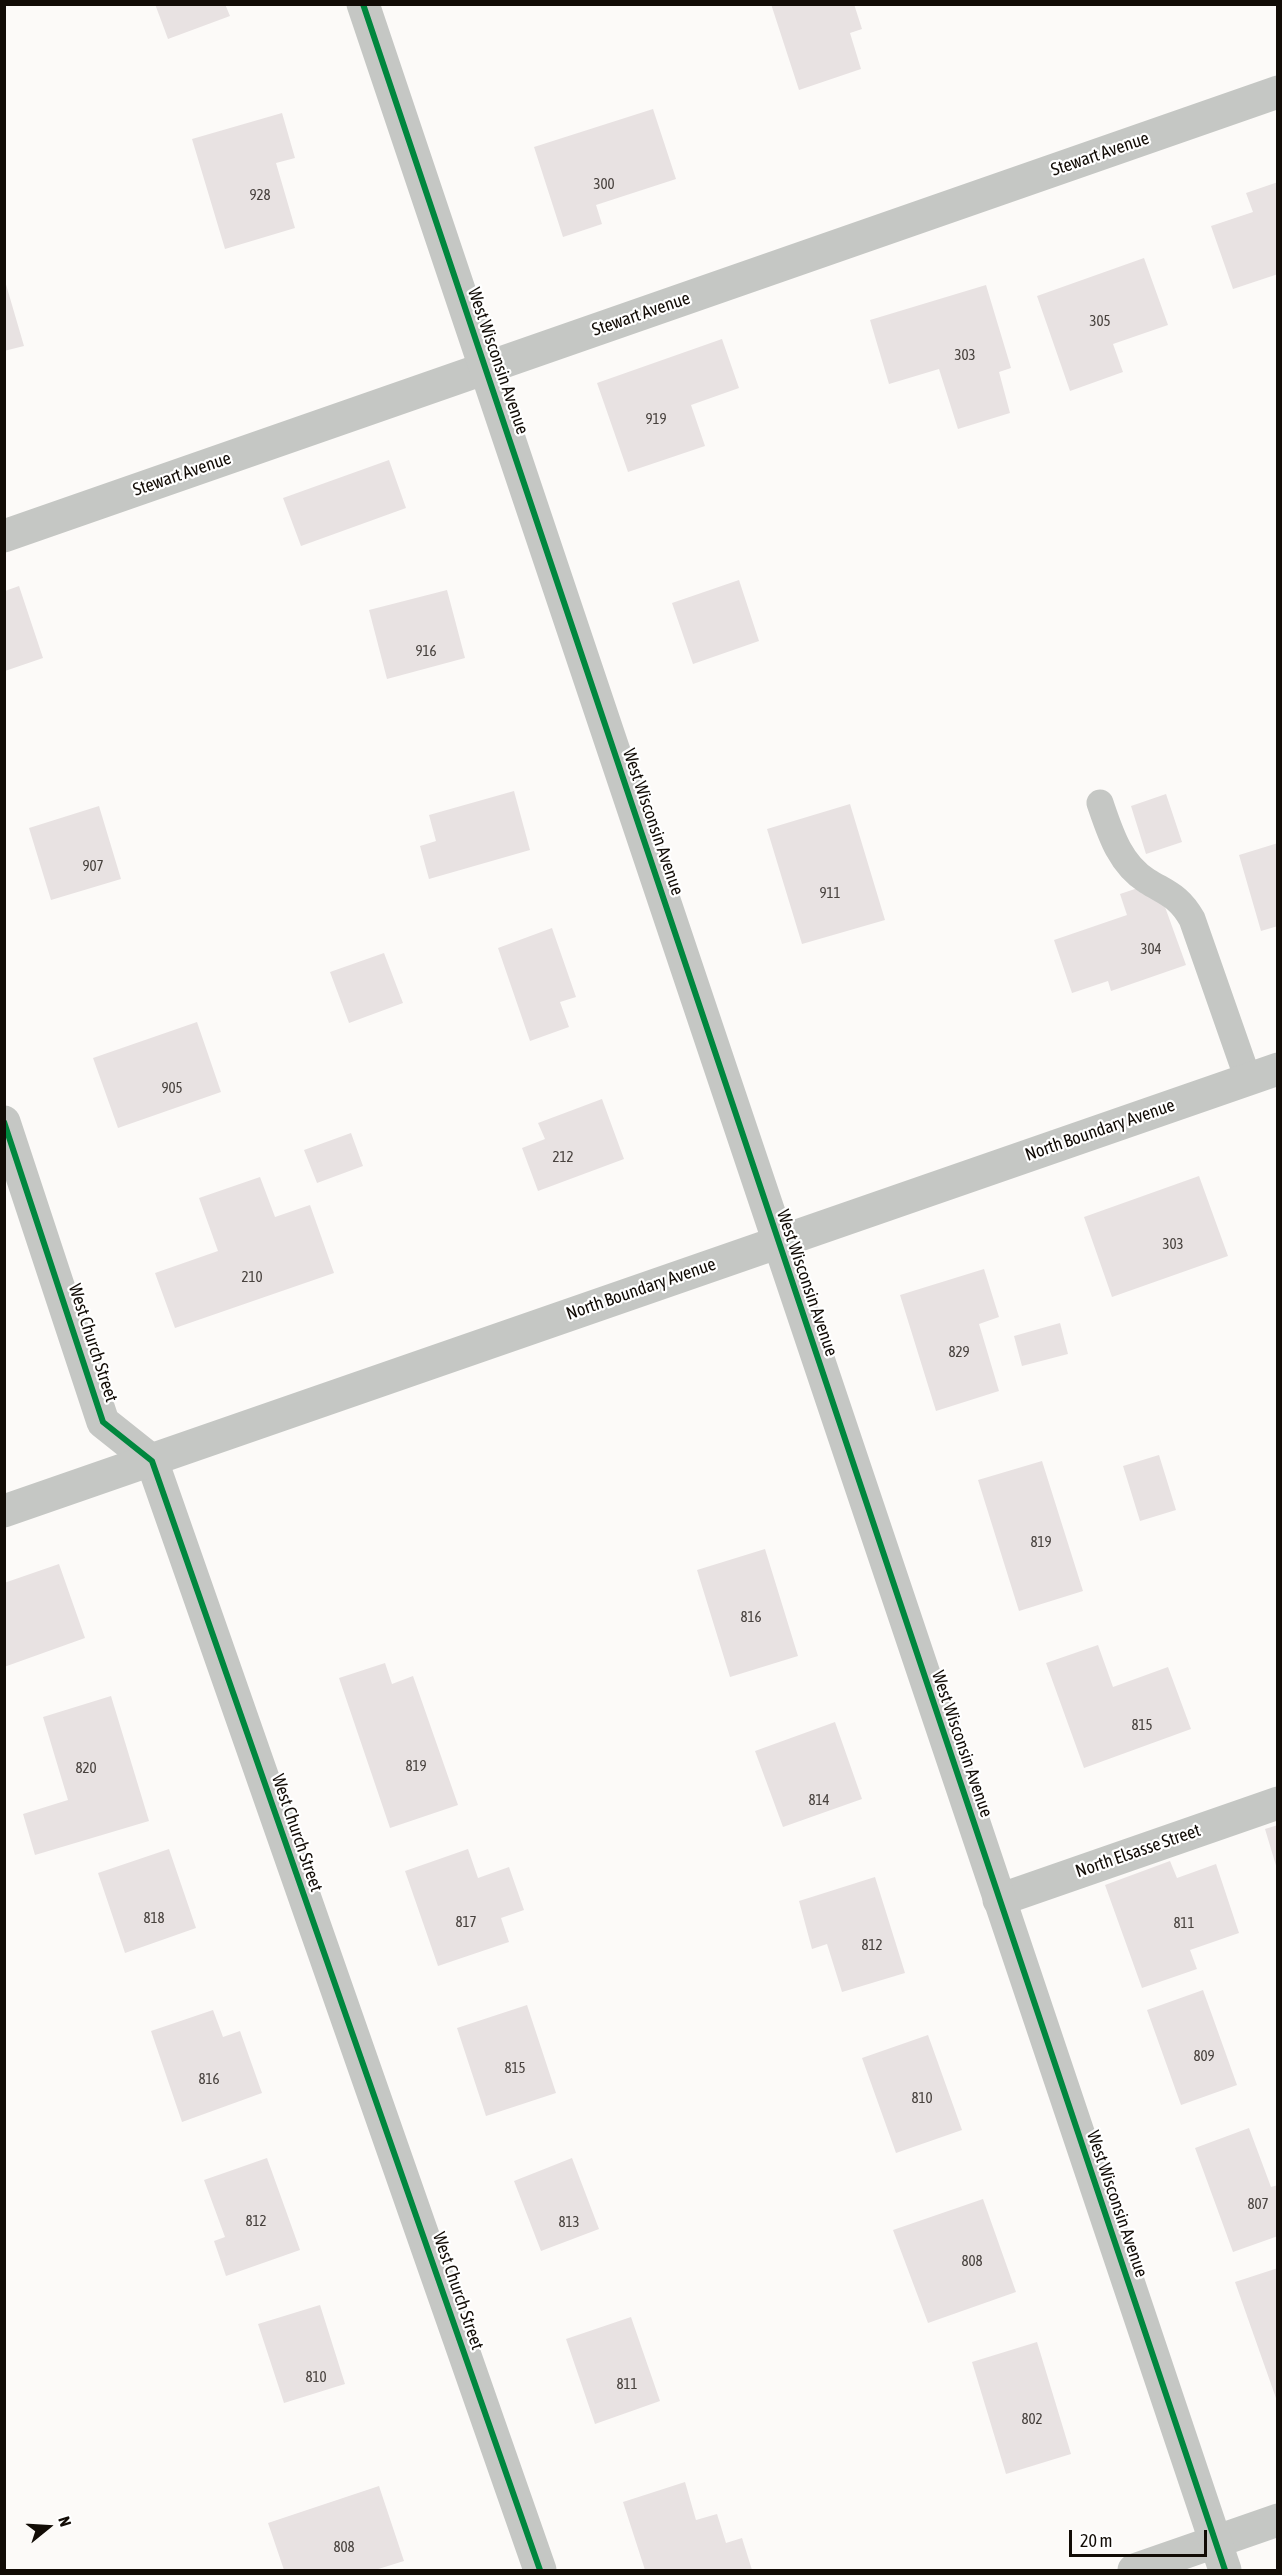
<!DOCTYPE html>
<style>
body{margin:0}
#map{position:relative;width:1282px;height:2575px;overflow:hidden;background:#fcfaf8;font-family:"Asap Condensed",sans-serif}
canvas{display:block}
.frame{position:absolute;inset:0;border:6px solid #120c06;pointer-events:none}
.north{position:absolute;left:18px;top:2497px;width:60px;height:60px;-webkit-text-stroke:4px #fff;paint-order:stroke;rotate:72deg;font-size:16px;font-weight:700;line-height:24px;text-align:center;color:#120c06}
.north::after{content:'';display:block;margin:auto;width:21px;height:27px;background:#120c06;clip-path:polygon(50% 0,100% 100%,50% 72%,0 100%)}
.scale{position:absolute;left:1069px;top:2530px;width:138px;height:27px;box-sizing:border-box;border:3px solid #120c06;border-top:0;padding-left:8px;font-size:18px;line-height:21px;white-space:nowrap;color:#120c06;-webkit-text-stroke:4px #fff;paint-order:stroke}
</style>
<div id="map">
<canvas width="1282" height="2575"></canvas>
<div class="frame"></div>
<div class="north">N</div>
<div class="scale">20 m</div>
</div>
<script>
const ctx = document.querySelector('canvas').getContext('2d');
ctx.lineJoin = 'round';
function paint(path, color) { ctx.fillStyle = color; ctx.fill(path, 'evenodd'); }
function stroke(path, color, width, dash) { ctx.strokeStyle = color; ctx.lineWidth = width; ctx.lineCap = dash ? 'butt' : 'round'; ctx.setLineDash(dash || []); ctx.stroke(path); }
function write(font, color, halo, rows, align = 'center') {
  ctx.font = font + ' "Asap Condensed",sans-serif'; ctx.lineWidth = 4.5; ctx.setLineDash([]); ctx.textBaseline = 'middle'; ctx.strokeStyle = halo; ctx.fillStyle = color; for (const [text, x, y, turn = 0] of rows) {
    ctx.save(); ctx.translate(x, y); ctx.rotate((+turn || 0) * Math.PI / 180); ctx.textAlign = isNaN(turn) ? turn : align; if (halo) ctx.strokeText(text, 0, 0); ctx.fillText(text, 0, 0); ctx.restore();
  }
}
paint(new Path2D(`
 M155,4H225L230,16L168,39Z
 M771,4H854L862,29L850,33L861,69L799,90Z
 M653,109L676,179L596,205L602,224L563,237L534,147Z
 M282,113L295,158L276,163L295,228L225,249L192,139Z
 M1278,182V274L1233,289L1211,226L1253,212L1246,193Z
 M1144,258L1168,325L1113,344L1123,372L1070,391L1037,296Z
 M5,281L24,346L4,351V282Z
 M986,285L1011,368L999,372L1010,413L958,429L939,369L889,384L870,320Z
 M722,339L739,388L691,405L705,446L628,472L597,383Z
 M389,460L406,508L301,546L283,498Z
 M739,580L759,641L693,664L672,603Z
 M19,586L43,658L5,671V591Z
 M447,590L465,658L387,679L369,610Z
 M514,791L530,850L429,879L420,846L436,841L429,815Z
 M1166,794L1182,842L1146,854L1131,806Z
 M850,804L885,920L802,944L767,829Z
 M99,806L121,879L51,900L29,828Z
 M1278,843V926L1261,931L1239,855Z
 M1156,882L1186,965L1111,991L1108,981L1072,993L1054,940L1127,915L1120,894Z
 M552,928L576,997L560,1002L569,1027L530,1041L498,948Z
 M384,953L403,1003L349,1023L330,972Z
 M197,1022L221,1092L118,1128L93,1058Z
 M602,1099L624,1159L538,1191L522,1148L545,1139L538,1123Z
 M351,1133L363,1166L317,1183L304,1150Z
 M1199,1176L1228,1256L1112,1297L1084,1217Z
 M260,1177L275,1217L310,1205L334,1273L175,1328L155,1273L218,1251L199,1198Z
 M984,1269L999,1317L979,1324L999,1391L936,1411L900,1295Z
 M1060,1323L1068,1354L1022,1366L1014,1336Z
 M1159,1455L1176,1510L1140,1521L1123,1466Z
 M1042,1461L1083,1591L1019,1611L978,1480Z
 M765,1549L798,1656L730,1677L697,1570Z
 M59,1564L85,1638L4,1667V1583Z
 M1098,1645L1113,1687L1168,1667L1191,1729L1084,1768L1046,1663Z
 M385,1663L392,1684L413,1676L458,1805L390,1828L339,1678Z
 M111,1696L149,1821L35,1855L23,1814L68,1800L43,1717Z
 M835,1722L862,1799L783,1827L755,1751Z
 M1278,1825V1869H1277L1265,1829Z
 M169,1849L196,1928L125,1953L98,1873Z
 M468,1849L478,1878L509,1867L524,1910L501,1918L509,1942L438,1966L405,1871Z
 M1170,1861L1177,1878L1216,1864L1239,1933L1190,1950L1197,1969L1142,1988L1105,1885Z
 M875,1877L905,1973L842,1992L827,1944L812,1949L799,1901Z
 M1203,1990L1237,2085L1181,2105L1147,2010Z
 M527,2005L556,2093L486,2116L457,2028Z
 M213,2010L223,2037L240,2031L262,2093L182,2122L151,2031Z
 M928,2035L962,2130L896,2153L862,2058Z
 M1249,2128L1271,2187L1278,2185V2236L1233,2252L1195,2148Z
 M267,2158L300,2250L226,2276L214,2241L225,2237L204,2180Z
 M572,2158L599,2229L541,2251L514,2181Z
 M983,2199L1016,2292L928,2323L893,2230Z
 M1278,2268V2401H1277L1235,2282Z
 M320,2305L345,2384L284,2403L258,2324Z
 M631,2317L660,2401L595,2424L566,2339Z
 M1037,2342L1071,2454L1006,2474L972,2362Z
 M685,2482L696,2520L717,2514L726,2543L742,2538L752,2570H645L623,2502Z
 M379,2486L404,2561L375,2570H284L268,2523Z`), '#e8e2e2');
stroke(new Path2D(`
 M1100,803C1110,832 1119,863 1147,881C1168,894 1179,896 1192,919L1248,1079`), '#c5c7c4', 27);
stroke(new Path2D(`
 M4,536L1278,92
 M4,1122L103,1422L152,1461L540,2570
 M999,1900L1278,1803
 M1134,2570L1278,2520`), '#c5c7c4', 33);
stroke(new Path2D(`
 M363,4L1225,2570
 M4,1511L1278,1069`), '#c5c7c4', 33);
stroke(new Path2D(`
 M363,4L1225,2570
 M4,1122L103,1422L152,1461L540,2570`), '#00873e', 6);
write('15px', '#48423e', null, [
 ["300",604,184],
 ["928",260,195],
 ["305",1100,321],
 ["303",965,355],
 ["919",656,419],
 ["916",426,651],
 ["907",93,866],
 ["911",830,893],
 ["304",1151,949],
 ["905",172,1088],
 ["212",563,1157],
 ["303",1173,1244],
 ["210",252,1277],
 ["829",959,1352],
 ["819",1041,1542],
 ["816",751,1617],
 ["815",1142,1725],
 ["819",416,1766],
 ["820",86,1768],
 ["814",819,1800],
 ["818",154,1918],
 ["817",466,1922],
 ["811",1184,1923],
 ["812",872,1945],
 ["809",1204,2056],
 ["815",515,2068],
 ["816",209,2079],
 ["810",922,2098],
 ["807",1258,2204],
 ["812",256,2221],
 ["813",569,2222],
 ["808",972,2261],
 ["810",316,2377],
 ["811",627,2384],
 ["802",1032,2419],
 ["808",344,2547]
]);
write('18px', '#120c06', '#fff', [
 ["Stewart Avenue",1100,154,-19],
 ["Stewart Avenue",641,314,-19],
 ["West Wisconsin Avenue",498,361,71],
 ["Stewart Avenue",182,474,-19],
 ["West Wisconsin Avenue",653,822,71],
 ["North Boundary Avenue",1100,1130,-19],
 ["West Wisconsin Avenue",807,1283,71],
 ["North Boundary Avenue",641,1289,-19],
 ["West Church Street",93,1343,72],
 ["West Wisconsin Avenue",962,1744,71],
 ["West Church Street",297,1833,71],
 ["North Elsasse Street",1138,1851,-19],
 ["West Wisconsin Avenue",1117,2204,71],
 ["West Church Street",458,2291,71]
]);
</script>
